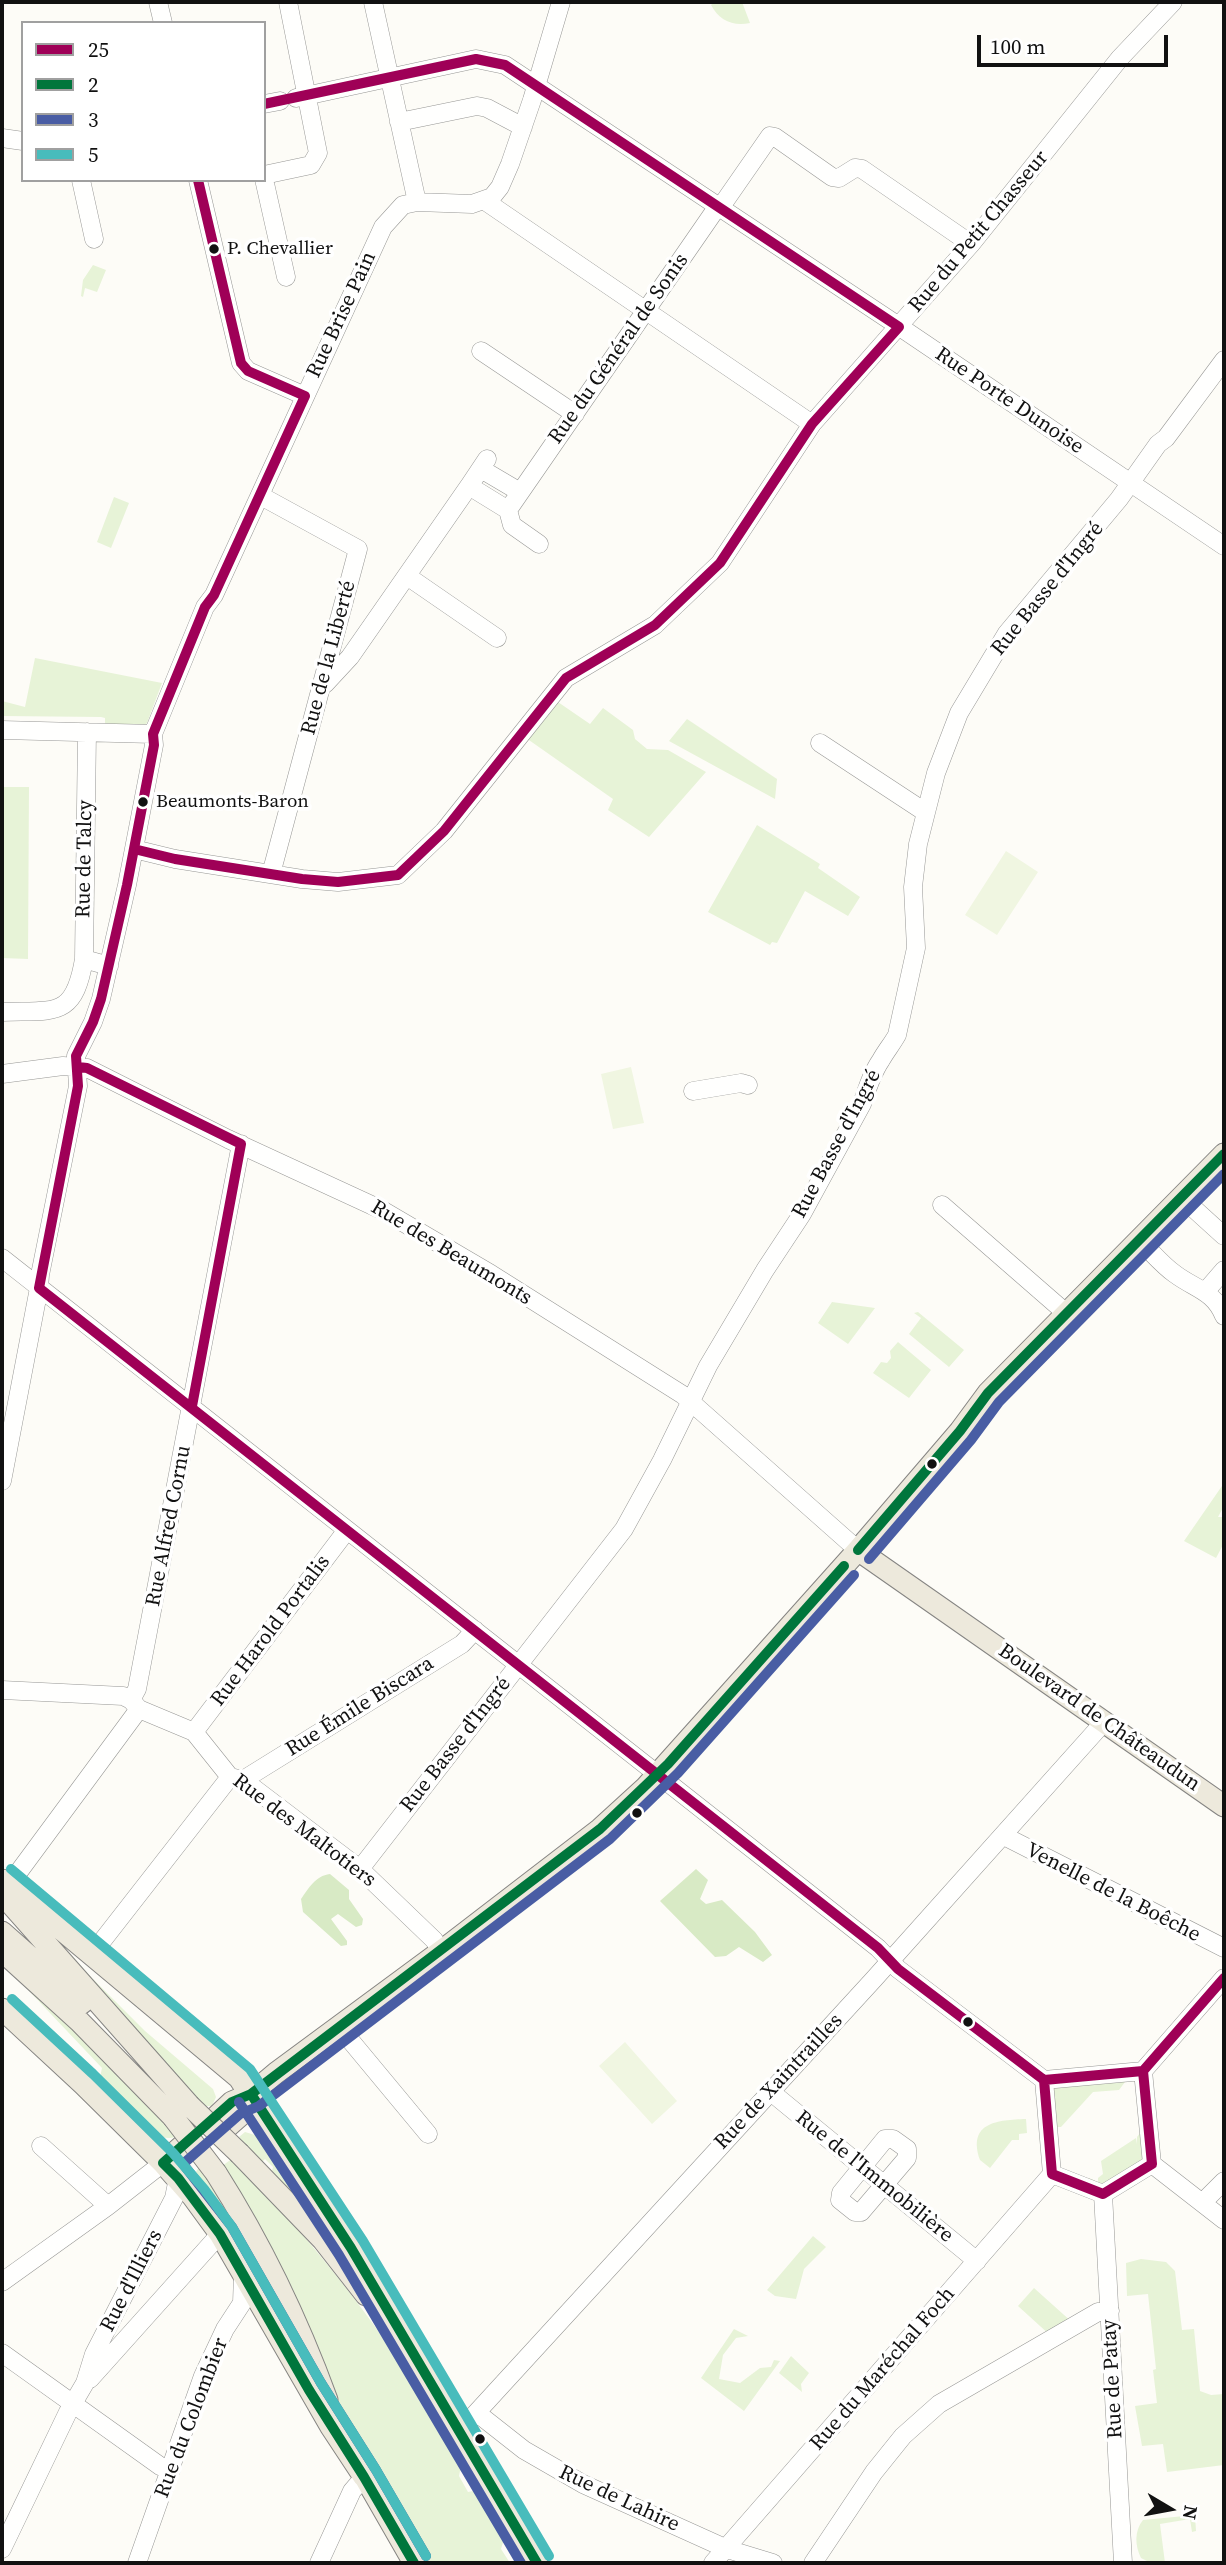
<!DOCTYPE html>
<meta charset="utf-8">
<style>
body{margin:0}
#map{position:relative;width:1226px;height:2565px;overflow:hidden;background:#fdfcf7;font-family:"Source Serif 4",serif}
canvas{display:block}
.frame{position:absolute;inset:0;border:4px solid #111;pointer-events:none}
.legend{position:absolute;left:21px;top:21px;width:245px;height:161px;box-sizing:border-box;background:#fff;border:2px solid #a0a0a0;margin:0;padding:9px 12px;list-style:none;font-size:21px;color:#111}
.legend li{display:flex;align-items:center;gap:14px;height:35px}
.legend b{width:35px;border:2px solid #a0a0a0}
.north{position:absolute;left:1135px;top:2474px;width:70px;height:70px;-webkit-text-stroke:5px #fff;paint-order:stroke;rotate:100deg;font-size:19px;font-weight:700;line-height:28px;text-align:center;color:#111}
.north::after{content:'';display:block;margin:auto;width:24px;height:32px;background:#111;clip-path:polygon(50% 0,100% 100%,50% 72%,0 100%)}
.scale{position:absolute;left:977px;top:35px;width:191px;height:32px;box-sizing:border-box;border:4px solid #111;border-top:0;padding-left:9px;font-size:21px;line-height:24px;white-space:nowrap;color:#111;-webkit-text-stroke:5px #fff;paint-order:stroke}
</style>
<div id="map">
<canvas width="1226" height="2565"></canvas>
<div class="frame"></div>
<ul class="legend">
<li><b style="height:9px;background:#9f0057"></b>25</li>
<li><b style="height:9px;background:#00763c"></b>2</li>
<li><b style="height:9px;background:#495da4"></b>3</li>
<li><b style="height:9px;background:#48bcbc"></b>5</li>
</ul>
<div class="north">N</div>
<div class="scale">100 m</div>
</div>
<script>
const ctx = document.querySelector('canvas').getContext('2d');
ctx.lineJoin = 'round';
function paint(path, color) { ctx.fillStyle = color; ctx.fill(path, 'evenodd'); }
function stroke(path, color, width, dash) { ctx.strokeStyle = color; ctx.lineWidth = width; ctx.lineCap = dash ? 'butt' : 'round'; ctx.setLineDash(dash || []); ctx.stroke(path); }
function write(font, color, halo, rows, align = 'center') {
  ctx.font = font + ' "Source Serif 4",serif'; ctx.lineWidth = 7; ctx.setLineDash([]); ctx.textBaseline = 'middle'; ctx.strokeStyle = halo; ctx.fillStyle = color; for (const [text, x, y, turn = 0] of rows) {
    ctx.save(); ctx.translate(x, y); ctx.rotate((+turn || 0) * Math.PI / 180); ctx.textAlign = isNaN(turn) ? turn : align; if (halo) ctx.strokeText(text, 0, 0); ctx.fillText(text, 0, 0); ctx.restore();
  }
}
paint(new Path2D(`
 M714,2H742L750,23C733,27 719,20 711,5Z
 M93,265L106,270L97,292L85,288L83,297L81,296L83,280Z
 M114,497L129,503L111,548L97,542Z
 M35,658L162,683L147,723L143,728L105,725V718L101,717L2,716V701L25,707Z
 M555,700L590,724L603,708L633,730L635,739L647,749L668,750L706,772L649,837L608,810L613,799L526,738Z
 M687,719L777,779L775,799L669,741Z
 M2,787H29L28,959L2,958Z
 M757,825L820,864L818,868L860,897L848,916L805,891L777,943L772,942L770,945L708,912Z
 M832,1302L875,1308L848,1344L818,1323Z
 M918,1312L964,1350L949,1367L909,1334L921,1318L914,1313Z
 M898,1342L931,1370L909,1398L873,1373L881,1362L887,1363L891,1358L890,1351Z
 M1224,1483V1506L1218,1517H1224V1543L1216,1558L1184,1541Z
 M30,1913L36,1916L91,1977L145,2031L213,2089L216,2097L212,2106H204Z
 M15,1976L52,2008L174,2129L176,2137C147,2145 115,2103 99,2082L102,2068Z
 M1128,2078L1119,2090L1093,2092L1061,2127H1054L1053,2088Z
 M1026,2119L1027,2133L1019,2134V2140H1012L990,2168L980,2160C967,2122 998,2120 1026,2119Z
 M1143,2129L1145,2158L1103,2186L1087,2181L1089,2178L1098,2182V2178L1103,2174L1101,2161L1136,2138L1137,2144V2137Z
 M245,2132L265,2138L286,2163L355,2268L274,2177L275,2175L272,2171L273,2167L265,2159L261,2163L239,2137Z
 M233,2158C299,2227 361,2301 412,2381C431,2410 447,2439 464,2468L460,2471L459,2476L468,2492L478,2490L505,2536L501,2549L510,2563H424L345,2429L335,2406L222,2166Z
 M199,2167L232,2215L246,2241L280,2315H277L262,2281L200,2189L194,2175Z
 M813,2236L826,2247L804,2269L796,2299L775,2296L767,2290Z
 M1141,2259L1166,2262L1175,2271L1182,2330L1194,2329L1200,2391L1211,2395L1224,2394V2465L1167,2472L1163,2444L1142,2446L1135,2406L1157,2403L1153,2370L1156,2369L1148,2294L1127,2296L1126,2263Z
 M1034,2288L1073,2323L1051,2336L1018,2306Z
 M734,2329L748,2336L736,2338L723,2355L719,2379L740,2383L760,2368L771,2367L774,2360L780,2361L744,2411L701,2378Z
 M791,2356L809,2373L801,2384L802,2392L779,2373Z
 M1195,2515L1196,2531L1192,2532L1190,2519L1160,2524L1165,2563H1151L1141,2558C1135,2546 1134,2531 1143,2520Z`), '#e7f3d7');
paint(new Path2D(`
 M696,1869L708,1880L700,1899L706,1904L722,1900L755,1932L772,1955L763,1962L739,1947L726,1956L715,1957L660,1901Z
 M330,1874L349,1890V1899L363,1919L362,1925L356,1927L338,1914L331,1919L347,1941V1945L341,1946L303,1912L301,1899C309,1888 315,1876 330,1874Z`), '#d8eac5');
paint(new Path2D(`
 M1006,851L1038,872L997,935L965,915Z
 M631,1067L644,1123L613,1129L601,1074Z
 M625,2042L677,2101L652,2124L599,2066Z`), '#f0f6e1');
const minor = new Path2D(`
 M158,2L163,23
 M373,2L417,202
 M296,98L476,59L505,65L891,321L1224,546
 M264,104L280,101
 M399,122L477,106L487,108L523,127
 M2,138L23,141
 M264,175L311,165L318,153L288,2
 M264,179L286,277
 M81,180L94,239
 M198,180L241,363L248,371L305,396
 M485,201L812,424
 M720,208L770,136L775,137L832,177L839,178L855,168L862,169L971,244
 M481,351L575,414
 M487,459L469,486L508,510L718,206
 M481,469L520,492
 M261,496L358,549L271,874
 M508,510L512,525L539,544
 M407,576L497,638
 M325,684L350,657L469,486
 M2,730L153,734
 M87,732L84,959L109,966
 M820,743L925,812
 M134,849L175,859L302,879L338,882L398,875L444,831L566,678L655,625L720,563L812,424L971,244L1120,58L1173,2
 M2,1012C55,1010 74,1019 84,959
 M2,1074L63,1066L87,1068L228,1139L382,1210L491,1274L683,1395L850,1543
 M693,1091L741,1083L748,1085
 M1181,1197L1224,1236
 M942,1205L1066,1313
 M1139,1240C1151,1251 1162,1265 1175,1274C1195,1289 1214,1291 1224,1316
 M2,1258L878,1948L898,1969L1044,2080
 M1205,1292L1224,1270
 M2,1481L39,1288L40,1275L78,1086L76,1056L93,1022L101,999L127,885L154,745L153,734L205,607L214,595L383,227L403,205L417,202L472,204L492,197L500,187L510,164L532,100L561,2
 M2,1690L123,1696L131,1700L139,1709L194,1732L230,1777L243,1780L360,1869L434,1940L441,1951
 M131,1700L137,1689L241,1144
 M194,1732L347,1530
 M243,1780L462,1644L475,1630
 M1004,1836L1224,1948
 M360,1869L624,1529L662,1460L708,1366L765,1270L802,1214L862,1104C867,1089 872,1073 881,1060C886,1051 892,1044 897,1035L916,948L913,887L918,844L936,773L959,713L1007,633L1119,499L1158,444L1166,438L1224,360
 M9,1885L139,1709
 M92,1954L230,1777
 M350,2040L428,2134
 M1143,2071L1224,1978
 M1143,2071L1152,2164
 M1044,2080L1143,2071
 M1044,2080L1052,2174
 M771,2092L977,2261
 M885,2139H893L907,2149V2158L861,2212H855L840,2200L841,2193Z
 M41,2146L108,2206
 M1152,2164L1224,2220
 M1052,2174L1103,2194
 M1103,2194L1123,2563
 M1103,2194L1152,2164
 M1202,2203L1224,2181
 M2,2282L108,2206L163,2163
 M2,2353L160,2466L171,2470
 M90,2379L220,2234
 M477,2413L524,2450L583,2484L727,2549L773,2563
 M466,2445V2424L874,1979L1104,1722
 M2,2549L68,2412L85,2383L94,2354L174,2198L178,2178
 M137,2563L203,2376L225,2329L242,2303L243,2274
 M319,2563L352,2491L364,2477
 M713,2563L1052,2174
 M813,2563L874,2472L903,2436L939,2404L1098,2312L1110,2311`);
const major = new Path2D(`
 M865,1555L1224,1806
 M2,1880L239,2078L351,2248L537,2563
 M2,1894L189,2105
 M2,1932L82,2003
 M2,1951L79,2021L173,2117
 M2,2009L83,2084L163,2163L193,2197L220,2234L331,2427L364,2477
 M216,2117L232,2102L251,2094L276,2073L448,1946L600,1829L646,1787L858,1550L960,1431L988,1393L1224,1154
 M225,2129L242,2114L251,2094
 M240,2154L323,2240L366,2295
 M163,2163L182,2146
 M216,2173C263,2247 297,2318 327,2400
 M359,2467L414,2563`);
stroke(minor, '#979795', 19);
stroke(major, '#858482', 23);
stroke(minor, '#fffffe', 18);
stroke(major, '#ede9dc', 21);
const majorBridge = new Path2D(`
 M189,2105L240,2154
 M173,2117L216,2173`);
stroke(majorBridge, '#858482', 23, []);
stroke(majorBridge, '#ede9dc', 21);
stroke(new Path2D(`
 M198,180L241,363L248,371L305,396L214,595L205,607L153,734L154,745L127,885L101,999L93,1022L76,1056L78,1086L39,1288L878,1948L898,1969L1044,2080
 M134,849L175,859L302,879L338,882L398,875L444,831L566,678L655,625L720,563L812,424L899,327L505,65L476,59L264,104
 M78,1067L87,1068L241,1144L192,1406
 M1143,2071L1224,1978
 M1044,2080L1052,2174L1103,2194L1152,2164L1143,2071
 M1044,2080L1143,2071`), '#9f0057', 10);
stroke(new Path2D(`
 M858,1550L960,1431L988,1393L1224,1154
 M251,2094L351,2248L537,2563
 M414,2563L364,2477L309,2390L220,2234L178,2178L163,2163L232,2102L251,2094L600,1829L668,1764L844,1566`), '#00763c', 10);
stroke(new Path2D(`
 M869,1559L971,1440L999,1402L1224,1174
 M239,2102L339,2255L521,2563
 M426,2556L376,2470L321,2383L232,2227L183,2164L240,2114L259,2106L610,1839L678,1773L854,1575`), '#495da4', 10);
stroke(new Path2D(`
 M11,1869L250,2069L363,2241L549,2556
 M12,1999L93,2074L173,2153L204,2189L232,2227L321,2383L376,2470L426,2556`), '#48bcbc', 10);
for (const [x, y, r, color] of [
 [214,249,6,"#111"],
 [143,802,6,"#111"],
 [932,1464,6,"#111"],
 [637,1813,6,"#111"],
 [968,2022,6,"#111"],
 [480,2439,6,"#111"]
]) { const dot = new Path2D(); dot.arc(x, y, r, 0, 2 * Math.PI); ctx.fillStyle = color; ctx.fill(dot); stroke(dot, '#fff', 2.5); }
write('19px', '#111', '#fff', [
 ["P. Chevallier",227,249],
 ["Beaumonts-Baron",156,802]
], 'left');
write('21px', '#111', '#fff', [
 ["Rue du Petit Chasseur",979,232,-50],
 ["Rue Brise Pain",342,315,-65],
 ["Rue du Général de Sonis",619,349,-55],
 ["Rue Porte Dunoise",1009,401,34],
 ["Rue Basse d'Ingré",1048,589,-51],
 ["Rue de la Liberté",329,658,-75],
 ["Rue de Talcy",85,859,-89],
 ["Rue Basse d'Ingré",837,1144,-62],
 ["Rue des Beaumonts",451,1253,31],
 ["Rue Alfred Cornu",169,1526,-79],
 ["Rue Harold Portalis",271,1631,-53],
 ["Rue Émile Biscara",360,1707,-32],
 ["Boulevard de Châteaudun",1099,1718,35],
 ["Rue Basse d'Ingré",456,1745,-52],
 ["Rue des Maltotiers",304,1831,37],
 ["Venelle de la Boêche",1113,1893,27],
 ["Rue de Xaintrailles",779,2082,-47],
 ["Rue de l'Immobilière",874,2177,39],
 ["Rue d'Illiers",132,2281,-63],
 ["Rue du Maréchal Foch",883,2369,-49],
 ["Rue de Patay",1113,2379,-93],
 ["Rue du Colombier",192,2418,-69],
 ["Rue de Lahire",619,2499,25]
]);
</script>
